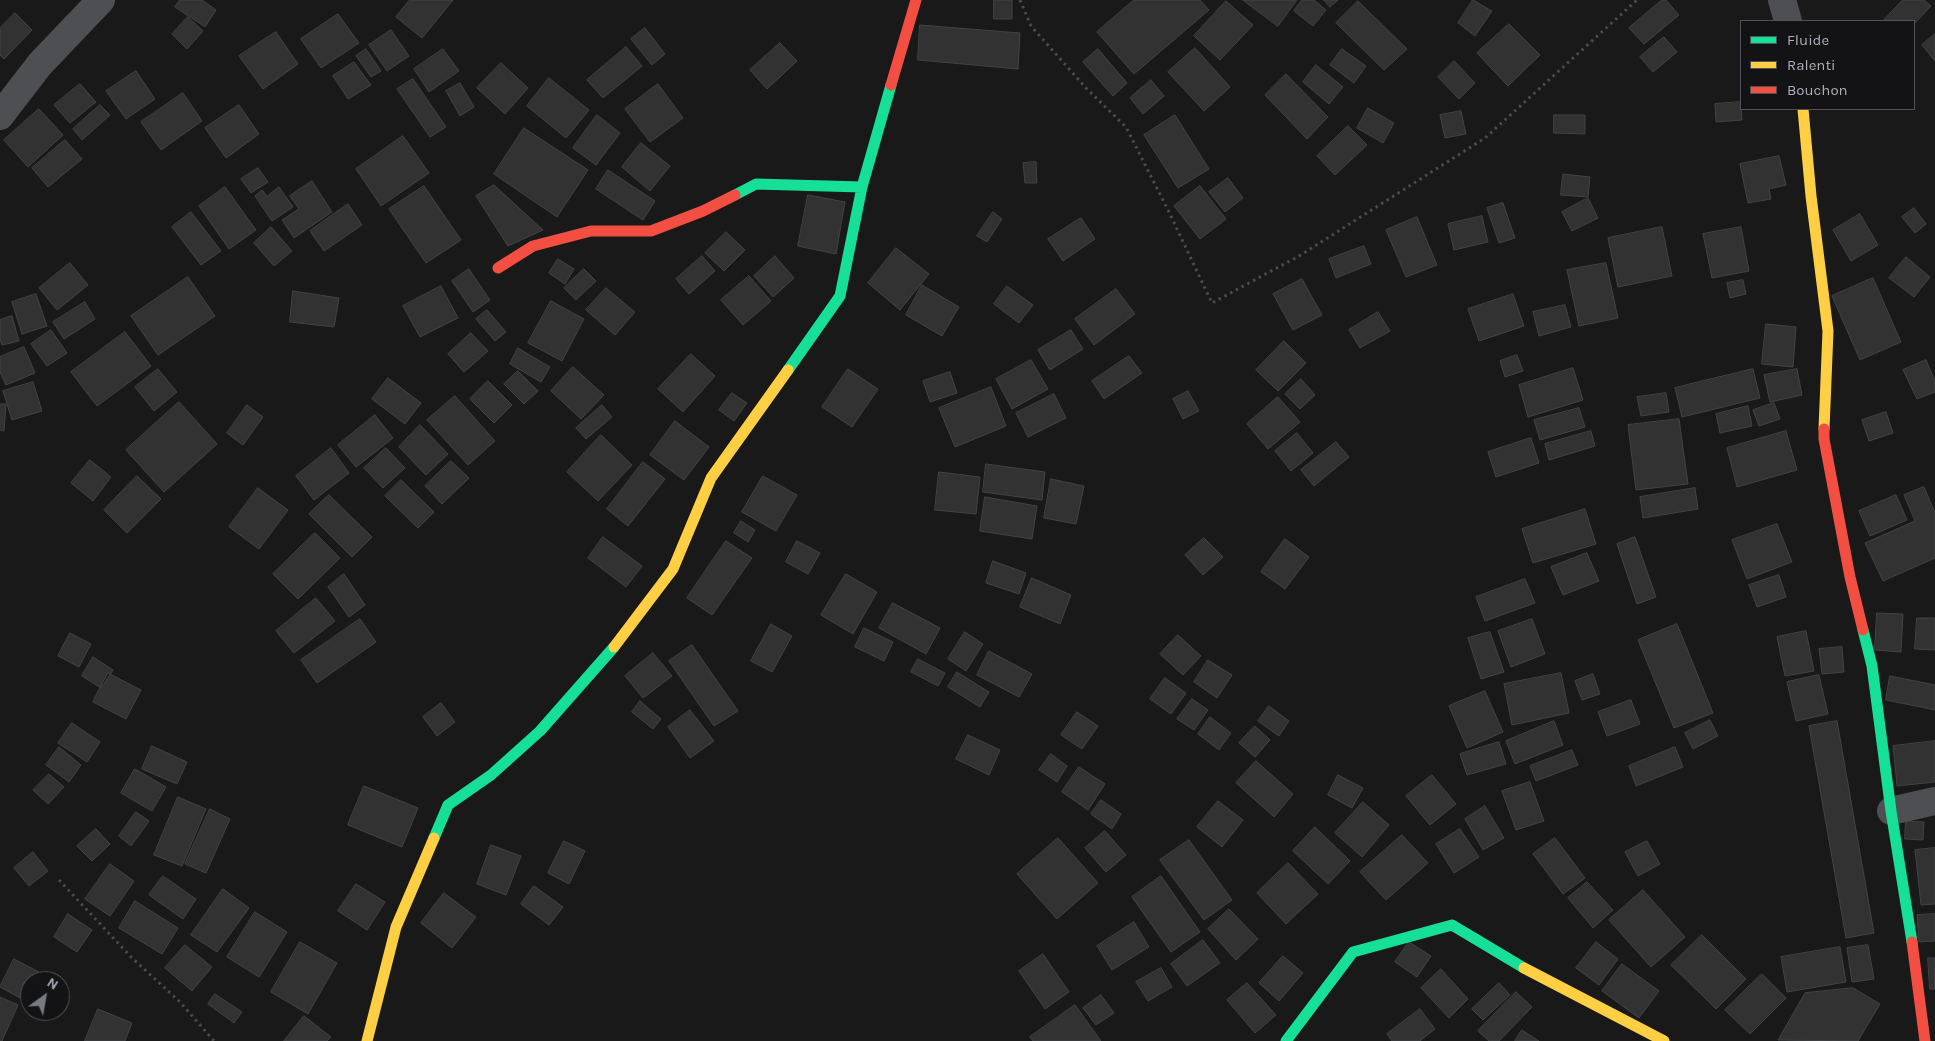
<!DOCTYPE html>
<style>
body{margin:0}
#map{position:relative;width:1935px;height:1041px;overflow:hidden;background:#191919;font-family:Karla,sans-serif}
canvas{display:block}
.legend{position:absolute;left:1740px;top:20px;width:175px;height:90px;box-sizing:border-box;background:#131315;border:1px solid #505257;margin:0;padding:6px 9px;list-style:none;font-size:15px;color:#abb0b9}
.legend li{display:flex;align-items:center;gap:10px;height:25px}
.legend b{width:25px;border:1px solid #505257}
.north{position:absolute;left:20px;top:971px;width:50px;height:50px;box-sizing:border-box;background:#131315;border:1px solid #505257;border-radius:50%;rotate:32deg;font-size:14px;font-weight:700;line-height:20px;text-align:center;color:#abb0b9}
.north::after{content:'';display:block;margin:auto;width:18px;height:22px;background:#787b81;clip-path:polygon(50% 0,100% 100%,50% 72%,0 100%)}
</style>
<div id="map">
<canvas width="1935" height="1041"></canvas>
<ul class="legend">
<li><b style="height:6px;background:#16e098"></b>Fluide</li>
<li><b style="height:6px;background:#ffcf43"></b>Ralenti</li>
<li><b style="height:6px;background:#f24e42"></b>Bouchon</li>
</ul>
<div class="north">N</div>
</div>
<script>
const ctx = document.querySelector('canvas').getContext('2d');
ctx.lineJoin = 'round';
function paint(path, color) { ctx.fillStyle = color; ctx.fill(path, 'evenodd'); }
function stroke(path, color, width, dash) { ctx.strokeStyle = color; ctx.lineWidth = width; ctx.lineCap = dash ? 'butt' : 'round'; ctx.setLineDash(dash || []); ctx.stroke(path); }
const building = new Path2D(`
 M180,0H202L216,10L205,27L175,7Z
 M410,0H453L422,38L396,17Z
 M994,0H1012V19H994Z
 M1134,0H1200L1209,10L1134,74L1097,32Z
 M1243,0H1297L1278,26Z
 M1302,0H1314L1326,10L1313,26L1294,11Z
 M1324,0H1338L1330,7Z
 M1473,0L1492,11L1475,36L1458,23Z
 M1662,0H1666L1679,15L1644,44L1629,28Z
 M1903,0H1924L1931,6L1914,24V21H1883Z
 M1226,1L1253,25L1220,60L1194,36Z
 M1358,1L1407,49L1384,70L1336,23Z
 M15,13L32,30L4,59L0,55V28Z
 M338,14L359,43L321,68L301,39Z
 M188,17L203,31L187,49L172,34Z
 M1509,24L1540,55L1508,86L1477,53Z
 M920,25L1020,33L1018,69L918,60Z
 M645,28L665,54L652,65L631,39Z
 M391,30L409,56L387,71L369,45Z
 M276,32L298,64L263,89L239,56Z
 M1935,34V61L1922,45Z
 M1664,37L1677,52L1653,72L1640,57Z
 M780,43L797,61L767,89L750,70Z
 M626,47L642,66L603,98L587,80Z
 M1195,48L1230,87L1204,111L1168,72Z
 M366,49L381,71L371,77L356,56Z
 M443,49L459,71L429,92L414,69Z
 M1098,49L1127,83L1113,96L1083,62Z
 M1342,49L1366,66L1354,83L1330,65Z
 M1454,61L1475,83L1459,99L1438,77Z
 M354,62L371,85L348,99L333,76Z
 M501,63L528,88L505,114L477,88Z
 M1316,65L1343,87L1329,104L1303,82Z
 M136,71L155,99L126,119L106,91Z
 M1286,74L1328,117L1307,139L1265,95Z
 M549,78L589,110L566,138L527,106Z
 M413,79L446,127L430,137L397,89Z
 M1151,80L1164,96L1143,114L1130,98Z
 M460,83L474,107L460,116L446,91Z
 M80,84L96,102L70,123L54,105Z
 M658,84L683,118L650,142L625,109Z
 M183,93L202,121L161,150L141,122Z
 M1741,102L1742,120L1716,122L1715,104Z
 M100,105L110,115L82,140L73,129Z
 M239,105L259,134L226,158L205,128Z
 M1368,108L1394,123L1383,143L1357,128Z
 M39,109L63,135L28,167L4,140Z
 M1461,111L1466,134L1445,138L1440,115Z
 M597,115L620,133L596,165L573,148Z
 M1175,115L1209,169L1178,188L1144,135Z
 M1554,115H1585V134L1554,133Z
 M1348,126L1367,145L1335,175L1317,156Z
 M524,128L588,170L557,217L494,174Z
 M403,136L429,173L381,206L356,169Z
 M65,140L82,159L48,187L32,168Z
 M641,143L670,166L650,191L622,167Z
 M1779,156L1786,185L1769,189L1771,199L1748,203L1740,164Z
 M1036,162L1037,183H1025L1023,163Z
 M258,168L268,182L251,193L241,179Z
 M608,170L655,201L643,220L596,189Z
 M1563,174L1590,177L1588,197L1561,195Z
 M1228,178L1243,198L1225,212L1209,192Z
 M312,181L332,212L294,238L282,220L299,209L290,196Z
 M494,185L543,230L508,246L476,196Z
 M424,186L461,240L426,263L389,209Z
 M1200,186L1226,219L1200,239L1174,206Z
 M225,187L256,230L229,249L199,206Z
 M279,187L293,207L272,221L255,196L262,190L267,196Z
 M808,195L845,202L836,254L798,246Z
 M1588,198L1598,218L1572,231L1562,212Z
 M1503,203L1515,238L1499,243L1487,208Z
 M348,204L362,225L324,251L310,231Z
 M1914,208L1926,224L1915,233L1902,217Z
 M191,212L221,251L201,265L172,227Z
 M993,212L1002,219L987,242L977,236Z
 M1860,214L1878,245L1851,261L1833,230Z
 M1482,216L1488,242L1454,250L1448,224Z
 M1417,217L1437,265L1406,277L1386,230Z
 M1081,218L1095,239L1063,261L1048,239Z
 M271,227L292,251L274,266L254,243Z
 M1662,227L1672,276L1618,287L1608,238Z
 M1741,227L1749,271L1712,278L1703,234Z
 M726,232L745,250L724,271L705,253Z
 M1364,246L1371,264L1336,278L1329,259Z
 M896,248L929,274L900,310L868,283Z
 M702,256L715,271L689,294L676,279Z
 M775,256L794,278L773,297L754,276Z
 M1906,257L1930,277L1914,297L1889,278Z
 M558,259L574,269L565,284L549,273Z
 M70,263L88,285L57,310L39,288Z
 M1606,263L1618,318L1579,326L1567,270Z
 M469,269L490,300L473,312L452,281Z
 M584,269L596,281L576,300L564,288Z
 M749,276L771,301L743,325L721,300Z
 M188,277L215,316L158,355L131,316Z
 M1873,278L1901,342L1860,360L1832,296Z
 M1302,279L1322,315L1293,330L1273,294Z
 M1743,280L1746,294L1730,298L1727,283Z
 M922,285L959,307L942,336L906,315Z
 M441,286L458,318L420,337L403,306Z
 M1007,286L1033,305L1019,323L994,304Z
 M606,288L635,312L615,335L586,310Z
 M1116,289L1135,314L1094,345L1075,319Z
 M293,291L339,298L334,327L290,322Z
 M36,294L47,326L22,334L12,302Z
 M1513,294L1524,326L1479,341L1468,309Z
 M551,301L584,319L562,361L528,343Z
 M85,302L95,319L64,339L53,322Z
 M1565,305L1571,327L1539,336L1533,312Z
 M487,310L506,332L495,341L476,319Z
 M1378,312L1390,331L1360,348L1349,330Z
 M12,316L19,341L2,345L0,339V320Z
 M1766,324L1796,327L1793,367L1762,364Z
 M51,330L67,353L47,366L31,344Z
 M1071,330L1083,349L1050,370L1038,350Z
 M125,332L151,366L97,406L71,372Z
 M471,333L488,351L464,372L448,354Z
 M1284,341L1306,363L1278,391L1256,370Z
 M24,347L35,373L6,385L0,372V357Z
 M518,348L550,367L541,382L510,364Z
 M691,354L715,376L683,412L658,389Z
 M1517,355L1523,371L1505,377L1500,361Z
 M1129,356L1142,373L1104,399L1092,381Z
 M1031,360L1048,389L1012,409L996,379Z
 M1926,360L1935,381V392L1917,399L1903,370Z
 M573,367L604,395L581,419L551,391Z
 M1573,368L1583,400L1528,417L1519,385Z
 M158,369L177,392L154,411L135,387Z
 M848,369L878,389L852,427L822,407Z
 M1753,369L1760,398L1682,417L1675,388Z
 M1797,369L1802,395L1770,402L1764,375Z
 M518,371L538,391L524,404L504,384Z
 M950,372L957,393L930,402L923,381Z
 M388,378L421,403L405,424L372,399Z
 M1301,379L1315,395L1300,409L1285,394Z
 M488,381L512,405L494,423L470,399Z
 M33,382L42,411L12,420L3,391Z
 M991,387L1006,426L955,447L939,408Z
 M1188,391L1199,411L1183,419L1173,399Z
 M732,393L747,403L734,421L719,410Z
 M1666,393L1669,412L1641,416L1637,397Z
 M1054,394L1066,418L1028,437L1016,413Z
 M455,396L495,441L468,465L427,420Z
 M1278,397L1300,422L1268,449L1247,424Z
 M179,402L217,444L164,492L126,450Z
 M1774,403L1780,419L1759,426L1753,410Z
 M0,404H6L4,431L0,430Z
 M247,405L263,417L243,445L227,433Z
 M602,405L612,417L586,439L576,428Z
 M1748,406L1752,426L1720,433L1716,414Z
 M1579,408L1585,427L1540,440L1534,420Z
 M1886,412L1893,433L1869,441L1862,420Z
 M375,415L393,438L356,467L338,445Z
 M1679,419L1688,484L1636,490L1628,425Z
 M675,421L709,447L684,480L650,455Z
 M420,425L448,454L426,475L399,447Z
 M1591,431L1595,446L1549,460L1545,444Z
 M1786,431L1797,470L1737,487L1727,448Z
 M1297,433L1313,453L1291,471L1275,451Z
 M601,435L632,465L598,501L567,472Z
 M1531,438L1539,463L1496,477L1488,452Z
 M1336,442L1349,457L1314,486L1301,470Z
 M331,448L349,473L314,500L296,476Z
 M386,448L405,468L383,488L364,468Z
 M90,460L111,477L93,501L71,483Z
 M451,461L469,478L442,504L425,486Z
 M643,462L665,479L628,526L607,509Z
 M986,464L1045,472L1042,500L983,492Z
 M939,472L980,477L976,514L935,510Z
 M137,476L161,499L127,533L104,510Z
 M763,476L797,495L776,531L742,512Z
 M1051,479L1084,486L1076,524L1044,518Z
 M401,480L434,512L418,528L385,496Z
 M1924,487L1935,513V558L1883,581L1865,543L1915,521L1904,495Z
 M258,488L288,510L259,549L229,527Z
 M1695,488L1698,509L1643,518L1640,497Z
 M329,495L372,537L352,557L309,514Z
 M1896,495L1907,520L1870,536L1859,511Z
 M985,497L1037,506L1032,539L980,531Z
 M1585,509L1596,544L1533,563L1522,529Z
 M741,521L755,530L748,542L734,533Z
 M1777,524L1792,562L1747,579L1732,540Z
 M315,533L340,558L298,599L273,574Z
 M603,537L642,566L626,587L588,558Z
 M1635,537L1656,597L1637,604L1617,544Z
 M1204,538L1223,557L1203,575L1185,555Z
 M1285,539L1309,557L1285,589L1261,572Z
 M726,541L752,558L712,615L687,598Z
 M797,541L820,553L808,574L786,562Z
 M1587,553L1599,581L1563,595L1551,567Z
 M993,561L1026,573L1019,594L986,583Z
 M344,574L365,605L349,617L328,587Z
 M846,574L877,592L853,634L821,615Z
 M1779,575L1786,597L1757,607L1749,585Z
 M1032,578L1071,595L1060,624L1020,607Z
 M1525,579L1535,603L1485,621L1476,597Z
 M316,598L335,621L294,653L276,631Z
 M893,603L940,628L926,654L879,628Z
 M1877,613L1903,614L1901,652L1875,650Z
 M1917,618H1935V650L1915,649Z
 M360,619L376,642L317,683L301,660Z
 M1532,619L1545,654L1511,667L1498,631Z
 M771,624L792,636L772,672L751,661Z
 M1677,624L1713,713L1674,728L1638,640Z
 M864,628L893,642L884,661L855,647Z
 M1806,631L1814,671L1785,676L1777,637Z
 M965,632L983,644L966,671L948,659Z
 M1490,632L1504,672L1481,679L1468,638Z
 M70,633L91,644L79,667L58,656Z
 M1178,635L1201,656L1183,675L1160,654Z
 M692,645L738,711L714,726L669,661Z
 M1842,647L1844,672L1822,674L1819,649Z
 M989,651L1032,674L1019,697L977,675Z
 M653,653L672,676L643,698L625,676Z
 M93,657L113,670L101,688L82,676Z
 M918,659L945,673L938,686L911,672Z
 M1208,660L1232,675L1217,698L1194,682Z
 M957,672L989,692L980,707L948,687Z
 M108,673L141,690L126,719L93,702Z
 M1561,673L1569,713L1512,725L1504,684Z
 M1593,674L1600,694L1582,700L1575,681Z
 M1819,675L1828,714L1796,721L1787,682Z
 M1890,676L1935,685V710L1886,700Z
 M1165,678L1186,693L1171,714L1150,699Z
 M1485,691L1503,732L1467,748L1449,706Z
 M1192,699L1208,710L1194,730L1177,719Z
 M1631,700L1640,724L1607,736L1598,712Z
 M640,701L661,719L653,729L632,712Z
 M441,703L455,722L437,736L423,717Z
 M1269,706L1289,721L1279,736L1258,721Z
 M690,710L714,741L690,758L668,727Z
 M1077,712L1098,726L1082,749L1061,735Z
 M1210,717L1231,733L1219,750L1198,734Z
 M1710,720L1718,736L1693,749L1685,733Z
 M1554,721L1563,745L1515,764L1506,741Z
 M1837,721L1874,933L1846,938L1809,726Z
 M72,723L100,742L87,762L58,743Z
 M1255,726L1270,740L1255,757L1239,743Z
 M968,735L1000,750L989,775L956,759Z
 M1935,741V782L1897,786L1893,746Z
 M1499,742L1506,764L1467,775L1460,754Z
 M152,746L187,762L177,784L142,769Z
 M59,747L81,765L69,782L46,765Z
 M1675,747L1683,767L1636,786L1629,766Z
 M1572,750L1578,765L1536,781L1530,766Z
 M1051,754L1067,766L1057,782L1039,770Z
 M1256,761L1293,794L1274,817L1236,783Z
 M1079,767L1105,784L1088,810L1062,792Z
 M135,769L166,787L152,811L121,793Z
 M49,774L64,787L48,804L33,790Z
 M1338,775L1363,788L1352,808L1328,795Z
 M1432,775L1456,804L1430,825L1406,796Z
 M1530,782L1544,821L1516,830L1502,791Z
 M364,786L418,808L402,847L348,825Z
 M178,797L206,809L182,866L154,855Z
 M1101,800L1121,814L1112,829L1091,814Z
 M1218,801L1243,820L1222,847L1197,827Z
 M1363,802L1389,825L1362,857L1335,833Z
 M1485,806L1504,838L1483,850L1465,819Z
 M210,809L230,819L206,873L185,864Z
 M136,812L149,821L131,846L119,836Z
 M1906,821L1924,822L1923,840L1905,839Z
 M1315,827L1350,861L1328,884L1293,851Z
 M96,829L110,844L92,861L77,846Z
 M1460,829L1479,857L1454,873L1436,844Z
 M1105,831L1126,855L1106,872L1085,848Z
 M1402,835L1428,863L1386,900L1360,872Z
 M1058,838L1098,883L1057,919L1017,874Z
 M1555,838L1585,878L1563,894L1533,854Z
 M1189,840L1232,900L1204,920L1160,860Z
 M564,841L585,851L569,884L548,873Z
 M1647,841L1660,864L1638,876L1625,852Z
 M491,845L521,856L506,895L477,884Z
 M1935,848V904L1921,905L1915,850Z
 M33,852L48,871L29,886L14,868Z
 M1288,863L1318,894L1286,924L1257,893Z
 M110,864L134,881L110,916L85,899Z
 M163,876L196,899L183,919L149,895Z
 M1161,876L1200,932L1171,952L1132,897Z
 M1587,882L1613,910L1593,928L1568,898Z
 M356,884L385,902L367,930L338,911Z
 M534,886L563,907L549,925L521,904Z
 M223,889L249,908L217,952L191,935Z
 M1643,890L1685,937L1651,967L1609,920Z
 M444,893L476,917L452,948L421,923Z
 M135,901L178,928L162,954L119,928Z
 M1229,909L1258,939L1236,960L1208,929Z
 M255,912L287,932L259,977L227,957Z
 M68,914L92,930L77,952L54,937Z
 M1935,914V941L1919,942L1917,915Z
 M1134,922L1149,947L1112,970L1097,946Z
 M1702,935L1746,979L1716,1009L1671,965Z
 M1203,940L1220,963L1187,986L1171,964Z
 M300,942L337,963L308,1014L271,992Z
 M1409,942L1431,956L1417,977L1395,962Z
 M1596,942L1618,959L1599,985L1576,968Z
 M185,945L212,967L192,991L165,968Z
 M1868,945L1874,979L1852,982L1847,948Z
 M1840,947L1846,982L1787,992L1781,957Z
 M1043,954L1069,992L1045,1009L1019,971Z
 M1283,956L1303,973L1279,1001L1259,983Z
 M1928,958H1935V989H1930Z
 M14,959L39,972L34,981H30V988L24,1000L0,987Z
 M1622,964L1659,991L1639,1018L1602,991Z
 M1161,968L1172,987L1148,1001L1136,982Z
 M1441,969L1468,999L1449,1018L1421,988Z
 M1762,974L1786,998L1750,1034L1725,1010Z
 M1247,983L1276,1015L1255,1033L1227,1000Z
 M1499,983L1510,995L1483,1020L1472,1009Z
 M1853,988L1880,1004L1858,1041L1778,1040L1805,993Z
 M1516,992L1532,1007L1499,1041H1489L1478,1031Z
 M215,994L242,1012L234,1023L208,1004Z
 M1101,995L1114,1013L1096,1025L1083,1008Z
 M0,997L18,1005L2,1041H0Z
 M1075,1005L1101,1041H1033L1030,1037Z
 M98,1009L132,1023L125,1041H85Z
 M1420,1009L1435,1029L1420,1041H1392L1387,1034Z
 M304,1016L331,1037L327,1041H284Z
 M1522,1030L1539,1041H1515Z`);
paint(building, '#323233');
stroke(building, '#414345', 1);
stroke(new Path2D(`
 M1020,0L1031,26L1086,88L1126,127L1168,210L1212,303L1299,256L1485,138L1637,0
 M59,880L131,957L180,1002L214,1041`), '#494b4d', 3, [2.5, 4]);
stroke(new Path2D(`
 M1782,0L1788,21
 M0,116L40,64L101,0
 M1891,811L1935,801`), '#4e4f52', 28);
stroke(new Path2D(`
 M735,195L756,184L862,187
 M788,370L840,296L862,187L891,85
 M1863,630L1872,666L1891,811L1912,942
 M434,838L448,805L491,775L540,731L614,647
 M1286,1041L1353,952L1452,925L1524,968`), '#16e098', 11);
stroke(new Path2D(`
 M1803,109L1811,196L1828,331L1824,429
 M614,647L673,569L711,478L788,370
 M1524,968L1664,1041
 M367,1041L396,927L434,838`), '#ffcf43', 11);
stroke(new Path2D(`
 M891,85L916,0
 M498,268L533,246L591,231H651L703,211L735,195
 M1824,429V439L1850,577L1863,630
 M1912,942L1925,1041`), '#f24e42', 11);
</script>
